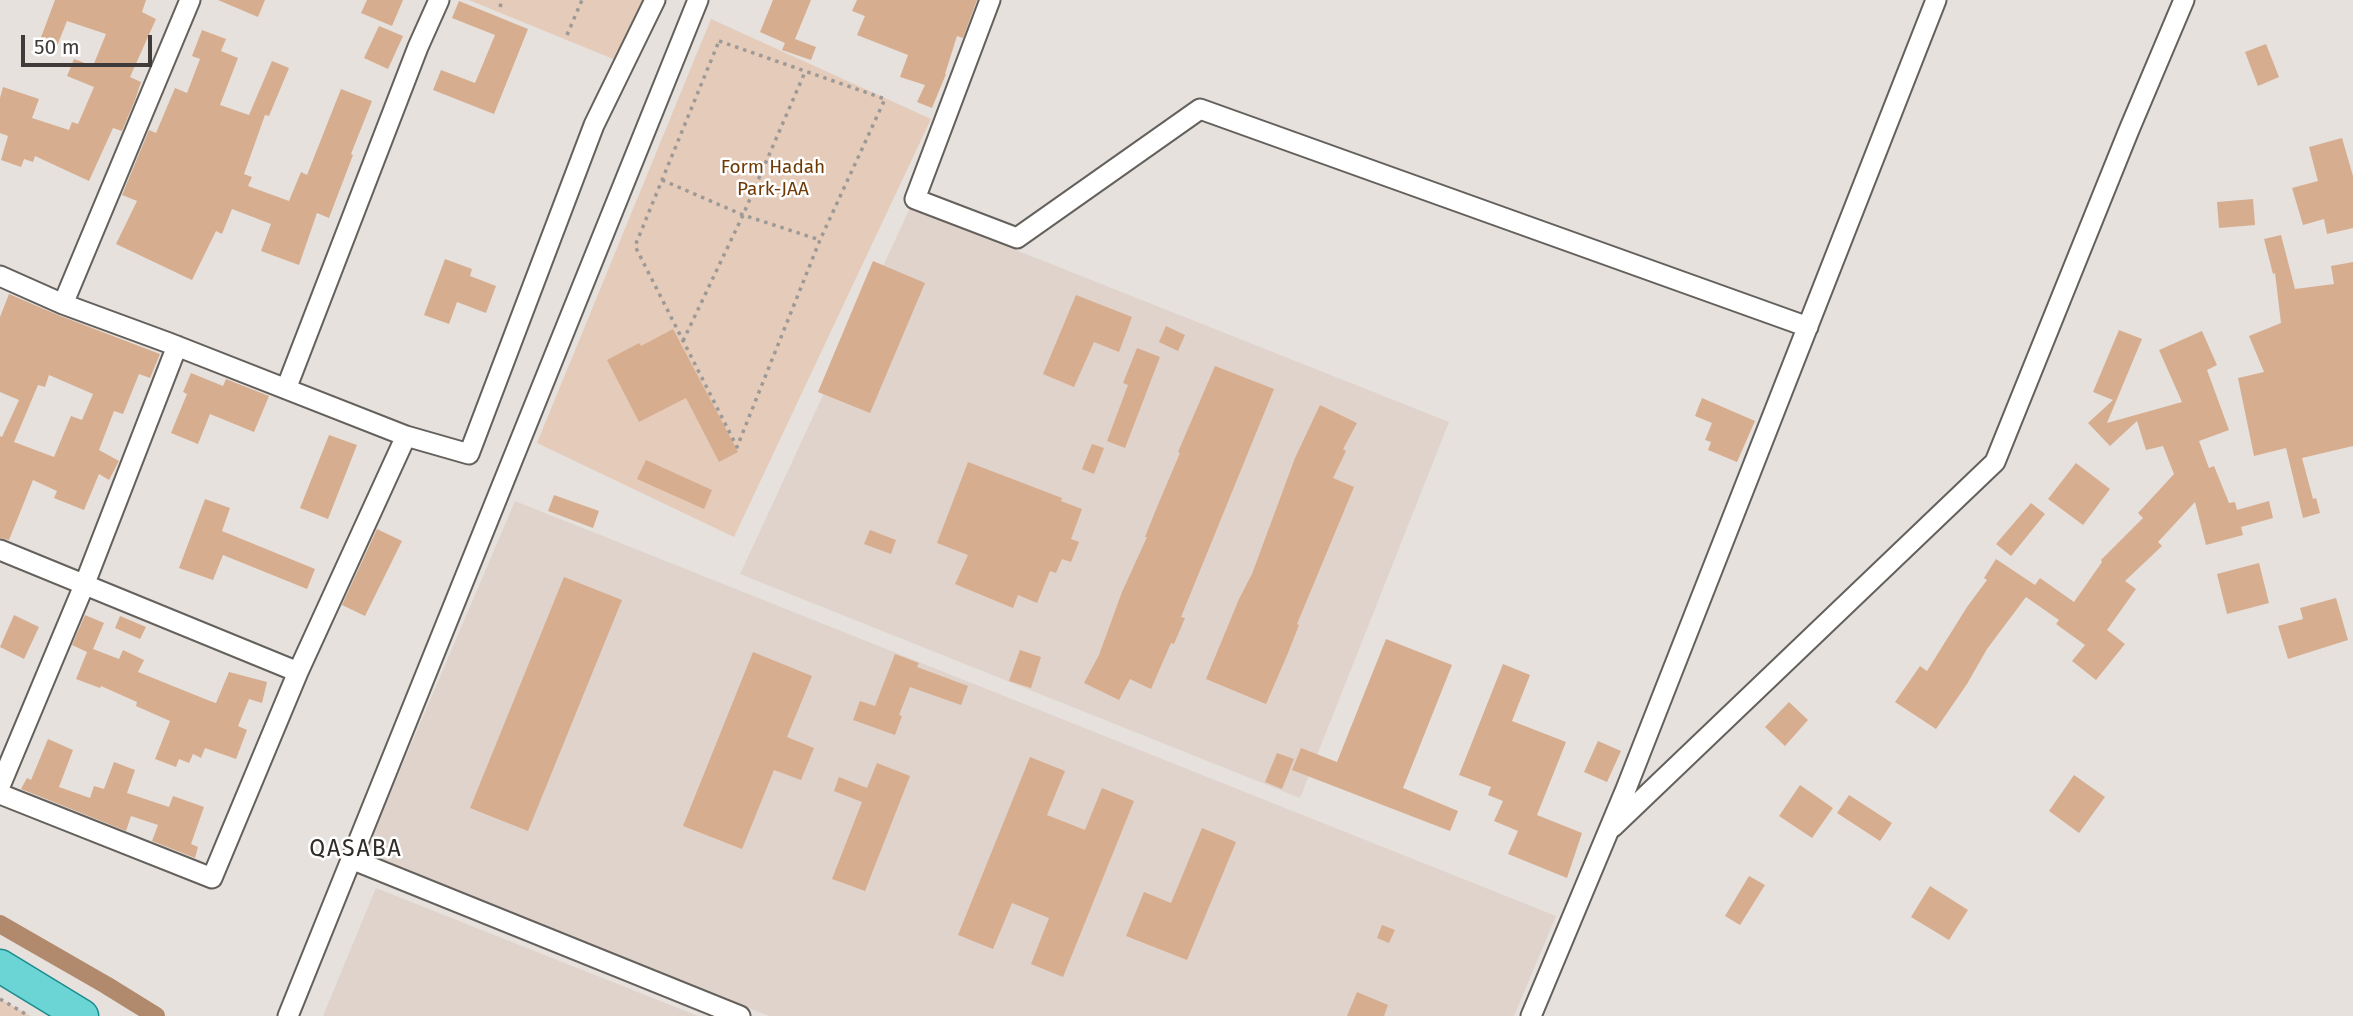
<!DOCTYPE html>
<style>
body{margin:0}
#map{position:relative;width:2353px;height:1016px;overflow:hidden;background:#e6e1dd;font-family:"Fira Sans",sans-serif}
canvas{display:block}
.scale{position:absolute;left:21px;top:35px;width:131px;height:32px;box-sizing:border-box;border:4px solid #3e3b3a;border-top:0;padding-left:9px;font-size:21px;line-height:24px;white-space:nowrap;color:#3e3b3a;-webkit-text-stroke:5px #fff;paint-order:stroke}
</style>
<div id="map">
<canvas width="2353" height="1016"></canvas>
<div class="scale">50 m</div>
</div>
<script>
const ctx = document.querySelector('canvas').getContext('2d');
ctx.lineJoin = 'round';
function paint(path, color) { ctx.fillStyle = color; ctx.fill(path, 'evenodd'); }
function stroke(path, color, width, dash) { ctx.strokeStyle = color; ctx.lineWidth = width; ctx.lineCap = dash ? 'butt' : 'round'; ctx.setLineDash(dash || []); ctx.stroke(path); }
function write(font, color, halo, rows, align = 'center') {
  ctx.font = font + ' "Fira Sans",sans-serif'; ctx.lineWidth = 5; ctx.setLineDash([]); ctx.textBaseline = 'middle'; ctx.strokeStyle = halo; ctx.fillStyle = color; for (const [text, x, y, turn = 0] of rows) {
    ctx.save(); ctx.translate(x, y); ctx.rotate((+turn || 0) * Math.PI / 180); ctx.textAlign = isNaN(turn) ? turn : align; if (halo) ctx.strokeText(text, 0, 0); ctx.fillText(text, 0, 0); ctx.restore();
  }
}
paint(new Path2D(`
 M910,208L1449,422L1300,798L740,574Z
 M515,501L1556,916L1514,1016H769L364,855Z
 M376,888L698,1016H323Z`), '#e0d3cb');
paint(new Path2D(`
 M469,0H652L623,63Z
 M711,19L931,119L734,537L537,443Z
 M0,999L31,1016H0Z`), '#e5cbb9');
stroke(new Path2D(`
 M0,924L106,985L156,1016`), '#b1896c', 18);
paint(new Path2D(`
 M55,0H146L142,12L156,19L130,77L141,82L135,100L122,131L113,128L89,181L35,156L33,162L24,159L21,167L1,160L8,136L0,133V98L3,87L39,99L32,118L69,130L72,122L78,124L94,87L67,76L74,59L93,66L106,34L67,21L57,46L40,40Z
 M218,0H265L258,17Z
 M367,0H403L392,26L361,13Z
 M773,0H811L795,39L816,47L811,60L782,50L785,43L760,32Z
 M857,0H977L963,38L957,36L945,74H946L932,108L917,102L925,85L900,77L908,55L857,35L865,16L852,11Z
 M459,1L528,29L494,114L433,90L441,70L475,83L495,35L452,18Z
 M379,26L403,36L388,69L364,58Z
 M202,30L226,39L221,51L238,58L220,105L249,115L272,61L289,68L269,116L265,115L244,174L252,177L248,186L289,201L301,172L307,175L341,89L372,101L351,154L353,155L329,218L317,213L299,265L261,251L271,224L232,209L222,234L216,231L192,280L116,244L137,201L122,195L149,130L156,133L175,88L187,93L200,59L192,56Z
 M2266,44L2279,77L2258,86L2245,52Z
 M2342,138L2353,176V228L2327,234L2324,219L2303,225L2292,188L2318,181L2309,147Z
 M2253,199L2255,225L2219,228L2217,202Z
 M2281,235L2295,289L2334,284L2331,266L2353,262V446L2302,458L2313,499L2316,498L2320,513L2303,518L2286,448L2254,456L2238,378L2264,372L2249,336L2281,323L2275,273L2273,274L2264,239Z
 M445,259L472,269L470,276L496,286L486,313L457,302L449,324L424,315Z
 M873,261L925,283L870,413L818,392Z
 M9,294L58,315L160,354L150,378L139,374L123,414L114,411L99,450L119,461L109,480L99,474L84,510L54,498L57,491L33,480L9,540L0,538V436L2,437L19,400L0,392V317ZM49,375L93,394L82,420L71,416L54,457L14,442L38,385L45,387Z
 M1076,295L1132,317L1119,352L1094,342L1074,387L1043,374Z
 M1166,326L1185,335L1178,351L1159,342Z
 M673,329L738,452L719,462L686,398L639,422L607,360L639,343L641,346Z
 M2119,330L2142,339L2107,423L2182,402L2159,350L2202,331L2217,365L2207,370L2229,430L2199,441L2209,468L2214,466L2229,503L2235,502L2237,510L2269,501L2273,518L2241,527L2243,535L2206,545L2195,502L2158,542L2162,546L2125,581L2136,589L2107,630L2125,644L2096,680L2072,661L2085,645L2056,624L2059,620L2026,597L1987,649L1967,684L1936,729L1895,702L1920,666L1927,671L1967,607L1987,580L1984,578L1996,559L2035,585L2040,578L2074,602L2102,562L2101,560L2143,518L2138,513L2174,474L2163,446L2146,450L2137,421L2110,446L2088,423L2113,400L2093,392Z
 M1137,348L1160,357L1125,448L1107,441L1128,385L1123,383Z
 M1215,366L1274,389L1181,617L1185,618L1174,644L1171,643L1151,689L1130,679L1119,700L1084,683L1099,655L1122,592L1147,537H1145L1157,507L1180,453L1178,452Z
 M191,373L223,386L226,379L269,396L254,432L210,414L198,444L171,433L187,394L183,392Z
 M1702,398L1755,421L1737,462L1708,450L1711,442L1705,440L1712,423L1695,416Z
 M1320,405L1357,423L1343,449L1346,451L1333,478L1354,487L1297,624L1299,625L1288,653L1266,704L1206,679L1239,599L1252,574L1295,458Z
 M329,435L357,445L328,519L300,508Z
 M1092,444L1104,448L1094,474L1082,469Z
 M646,460L712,490L704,509L637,479Z
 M968,462L1062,498L1061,501L1082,509L1071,539L1079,542L1071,562L1062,559L1056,573L1050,571L1037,603L1018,595L1013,608L955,584L968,555L937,543Z
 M2076,463L2110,489L2083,525L2048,499Z
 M554,495L599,511L593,528L548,511Z
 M205,499L230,508L222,531L315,569L307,589L223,555L213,580L179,568Z
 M2031,503L2045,514L2011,556L1996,544Z
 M377,529L402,541L365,616L342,605Z
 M870,530L896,540L891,554L864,544Z
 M2259,563L2269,603L2227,614L2217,574Z
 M564,577L622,600L528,831L470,808Z
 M2336,598L2348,640L2288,659L2278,626L2303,619L2300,608Z
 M14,615L39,627L24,659L0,647Z
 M85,615L104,623L93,649L119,659L123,650L144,660L138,672L210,701L216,703L229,672L267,682L262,703L249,699L238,726L247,730L236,759L205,748L201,758L193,754L189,763L179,759L176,767L155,759L170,721L136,706L137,702L101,686L100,688L76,679L87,652L72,645Z
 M120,616L146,627L140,639L115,628Z
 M1386,639L1452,665L1403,788L1458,811L1450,831L1292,770L1301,748L1337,762Z
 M1020,650L1041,657L1031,688L1009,681Z
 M753,652L812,676L787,737L814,748L801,780L774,770L742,849L683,826Z
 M895,654L919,663L917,667L968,686L961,705L910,687L899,715L902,716L895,735L853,720L860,701L875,706Z
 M1503,664L1530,675L1512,721L1566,742L1537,815L1582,833L1567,878L1508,854L1518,831L1494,821L1503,801L1488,795L1491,787L1459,775Z
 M1789,702L1808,720L1785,746L1765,727Z
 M48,739L73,750L59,787L90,798L94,786L104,789L114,762L135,770L127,793L169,807L173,796L204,807L191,844L198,847L195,858L152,841L158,825L131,816L126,831L21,789L27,778L31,780Z
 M1598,741L1621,751L1607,782L1584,772Z
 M1277,753L1294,759L1282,789L1265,782Z
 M1030,757L1065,771L1047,815L1085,830L1102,788L1134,801L1063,977L1031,964L1049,918L1012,903L993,949L958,935Z
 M877,763L910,776L865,891L832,879L862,802L834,791L839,777L867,788Z
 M2074,775L2105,797L2079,833L2049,811Z
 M1800,785L1833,808L1812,838L1779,816Z
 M1849,795L1892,823L1880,841L1837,813Z
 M1202,828L1236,842L1187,960L1126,936L1144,892L1171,903Z
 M1749,876L1765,885L1740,925L1725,916Z
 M1930,886L1968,910L1949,940L1911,917Z
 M1382,925L1395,930L1389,943L1377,938Z
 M1357,992L1388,1005L1384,1016H1347Z`), '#d7ad8f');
const minor = new Path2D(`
 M990,0L915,199L1017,238L1200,109L1808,327
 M0,276L63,304L169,343L406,436
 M63,304L190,0
 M286,389L418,47L439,0
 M0,550L298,672
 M0,786L85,583L177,346
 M0,794L212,878L298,672L406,436L469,454L594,125L655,0
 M1613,827L1995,462L2129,130L2184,0
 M351,859L740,1016
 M288,1016L698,0
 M1531,1016L1626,789L1936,0`);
const primary = new Path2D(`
 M0,966L82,1016`);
stroke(minor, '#64605c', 23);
stroke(primary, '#1b8c8d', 35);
stroke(new Path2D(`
 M500,7L502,0
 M567,35L582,0
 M719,41L885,99L820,240L737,447L635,246Z
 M662,180L743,215L820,240
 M683,341L743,215L805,72
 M0,999L29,1016`), '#9d9996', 3.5, [3.5, 5]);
stroke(minor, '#fff', 19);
stroke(primary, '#6bd4d5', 32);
write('19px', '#6e3905', '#fff', [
 ["Form Hadah",773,168],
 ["Park-JAA",773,190]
]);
ctx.letterSpacing = '2px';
write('23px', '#302c29', '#fff', [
 ["QASABA",356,850]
]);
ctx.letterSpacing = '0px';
</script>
